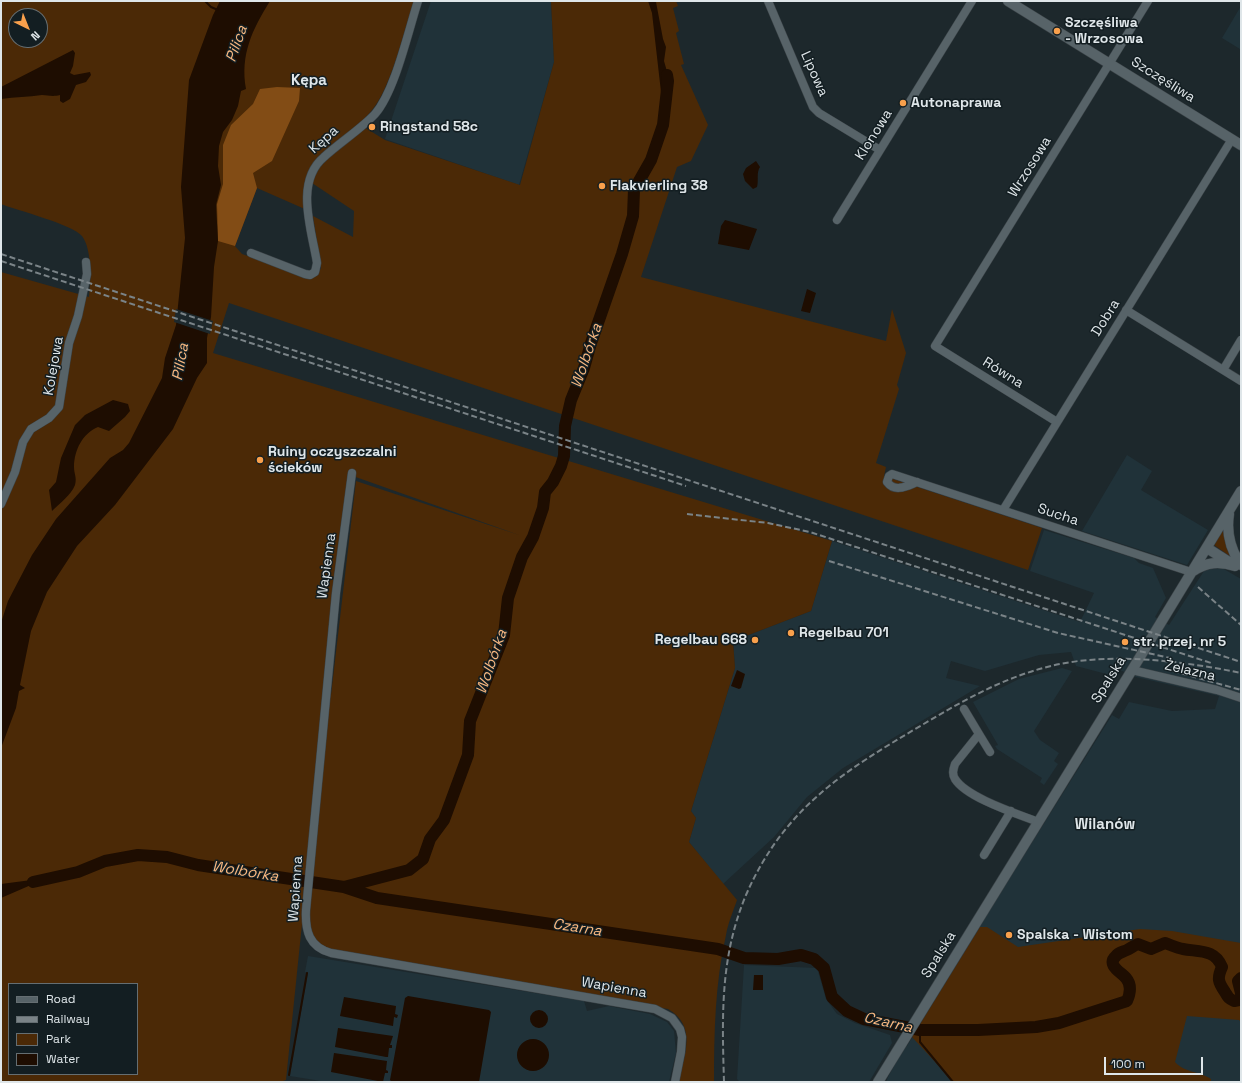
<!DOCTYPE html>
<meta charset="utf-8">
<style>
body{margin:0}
#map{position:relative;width:1242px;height:1083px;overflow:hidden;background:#1d282c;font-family:"Space Grotesk",sans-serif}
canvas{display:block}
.frame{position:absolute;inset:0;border:2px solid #dfe6e9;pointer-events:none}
.legend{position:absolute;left:8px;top:983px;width:130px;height:92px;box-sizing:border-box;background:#131e22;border:1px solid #656e72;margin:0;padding:5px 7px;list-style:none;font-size:12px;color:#dfe6e9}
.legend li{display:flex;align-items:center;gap:8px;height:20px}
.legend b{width:20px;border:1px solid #656e72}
.north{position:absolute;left:8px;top:8px;width:40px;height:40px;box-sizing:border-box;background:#131e22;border:1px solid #656e72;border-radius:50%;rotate:137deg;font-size:11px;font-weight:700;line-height:16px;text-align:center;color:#dfe6e9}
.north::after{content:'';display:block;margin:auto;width:14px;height:18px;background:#f9a04c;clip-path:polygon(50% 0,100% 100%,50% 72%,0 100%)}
.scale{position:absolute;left:1104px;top:1057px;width:99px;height:18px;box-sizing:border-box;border:2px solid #dfe6e9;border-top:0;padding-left:5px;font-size:12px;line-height:14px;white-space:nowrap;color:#dfe6e9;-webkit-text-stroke:3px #131e22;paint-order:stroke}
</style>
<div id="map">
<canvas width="1242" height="1083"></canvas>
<div class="frame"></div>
<ul class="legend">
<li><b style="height:5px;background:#576368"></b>Road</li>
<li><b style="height:5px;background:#7a8387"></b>Railway</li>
<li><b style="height:11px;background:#4b2906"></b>Park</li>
<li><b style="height:11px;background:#1e0d01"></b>Water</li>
</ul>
<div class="north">N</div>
<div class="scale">100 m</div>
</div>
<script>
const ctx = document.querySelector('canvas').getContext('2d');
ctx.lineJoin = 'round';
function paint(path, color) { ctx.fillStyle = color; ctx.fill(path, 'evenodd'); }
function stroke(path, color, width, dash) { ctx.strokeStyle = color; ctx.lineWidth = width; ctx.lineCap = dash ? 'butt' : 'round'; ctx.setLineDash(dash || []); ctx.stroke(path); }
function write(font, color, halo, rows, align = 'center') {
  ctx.font = font + ' "Space Grotesk",sans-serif'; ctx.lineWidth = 3; ctx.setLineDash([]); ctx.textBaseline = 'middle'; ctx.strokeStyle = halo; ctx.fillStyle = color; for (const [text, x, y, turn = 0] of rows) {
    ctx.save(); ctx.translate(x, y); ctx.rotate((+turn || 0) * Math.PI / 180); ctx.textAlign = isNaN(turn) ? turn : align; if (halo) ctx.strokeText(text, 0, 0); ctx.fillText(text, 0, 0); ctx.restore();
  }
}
paint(new Path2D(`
 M431,1H551L554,62L519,185L385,139Z
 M1241,6V48L1240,49L1222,38Z
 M1127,455L1152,471L1141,490L1208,530L1187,565L1082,531Z
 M1044,530L1134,558L1139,563L1153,568L1166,598L1155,617L1169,625L1204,571L1212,568H1222L1241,579V1082H886L888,1077L903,1049L907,1046L989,911L1112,715L1119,719L1129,702L1172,711L1215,709L1219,696L1136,677L1120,670L1114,676L1076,666L1071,652L1039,655L985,671L951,661L946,678L980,686L843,768L807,797L774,837L723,884L689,842L696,818L691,811L735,668L733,641L811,611L832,541L1080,622L1094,593L1030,571Z
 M1062,668L1072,671L1034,731L1040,740L1059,753L1054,761L1058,764L1044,785L1040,782L1042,778L997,749L995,746L998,745L973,702L1019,679Z
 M308,956L584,1001L587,1011L609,1006L650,1014L667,1022L674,1031L676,1053L669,1082H327L290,1076L308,973L305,972Z
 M744,965L817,968L826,999L837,1014L855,1023L890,1035L892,1043L869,1082H740L737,1079Z`), '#203239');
paint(new Path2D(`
 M1,1H414C405,28 397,62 385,88C380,100 371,113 361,122C330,152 296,157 307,210L257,188L235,246L242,254L282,268L304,278L317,275L321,268L313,216L353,237L354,211L312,183C321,157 344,144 364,127L385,140L520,185L554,62L551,1H676L678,6L673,8L679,31L676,33L684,64L681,65L708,125L691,161L677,167L641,277L886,341L892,309L906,353L897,385L899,389L876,463L886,467L884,476L1042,528L1028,570L229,303L213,353L832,541L811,611L733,641L735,668L691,811L696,818L689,842L737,900C733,912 728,923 726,935C715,983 714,1034 714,1082H678C685,1056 697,1025 668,1009L328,949L316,942L308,925L329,694L331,695L356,481L519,535L350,475L311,836L286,1080L280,1082H1V272L89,297C91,281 92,249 82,236C74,225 16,210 1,204ZM16,16H40V40H16ZM9,984H137V1074H9Z
 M1224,529L1231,557L1214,545Z
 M980,927H987L1018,947L1140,929L1172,931L1241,943V1022L1239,1020L1187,1016L1175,1062C1185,1073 1199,1071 1211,1079V1082H954L912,1037Z`), '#4b2906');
paint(new Path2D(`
 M277,87L300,88L299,101L272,161L253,173L257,188L235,246L218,241L217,204L223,184V145L231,125L253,104L260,89Z`), '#824c15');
paint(new Path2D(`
 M220,1H270C252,30 240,55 246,89L241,91L238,106L232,120L223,132L219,146L218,166L221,185L216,205L218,241L214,267L211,317L207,338V363L197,378L173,429L115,505L77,546L47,592L31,631L20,685L25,688L19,691L16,708L1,748V623L8,601L32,555L56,519L110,458L123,450L129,443L162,378L165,358L176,325L185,238L181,187L189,80L213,15Z
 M648,1L656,2L663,39L666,47L664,61L668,75L671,81V89L661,92L652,13Z
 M73,50L75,53L73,66L70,73L74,75L90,72L91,75L86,82L76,85L70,99L63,103L60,101V95C52,97 48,95 42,95C28,97 15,97 1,99V87Z
 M756,161L760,167C756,173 759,180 757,187L753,189L745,181L743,174L746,168Z
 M725,220L757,229L749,250L718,244L721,226Z
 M807,289L816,293L810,313L801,311Z
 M113,400L128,404L130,411L125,417L109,431L98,427C83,433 74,450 74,467C74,474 77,477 75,485C71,495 60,503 52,511L49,490L56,482L61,458L75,425L85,415Z
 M737,670L745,674L741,688L739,689L731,686Z
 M47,878L1,898V884Z
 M754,975H763V990H753Z
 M408,996L489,1010L491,1012L479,1082H392L390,1080L405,998Z
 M344,997L396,1006L395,1014L398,1015L397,1018L394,1017L393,1026L340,1016Z
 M530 1019a9 9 0 1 1 18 0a9 9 0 1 1-18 0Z
 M338,1028L393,1036L390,1045H392V1048H389L388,1057H386L335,1047Z
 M517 1055a16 16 0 1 1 32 0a16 16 0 1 1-32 0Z
 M334,1053L387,1061L386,1070L388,1071V1073H385L383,1082L331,1072Z`), '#1e0d01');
paint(new Path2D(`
 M176,309L213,321L210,334L174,322Z`), '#1d282c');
stroke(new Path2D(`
 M205,1L211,7L218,10
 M920,1030V1042L953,1082
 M289,1075L307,973`), '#1e0d01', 2);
stroke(new Path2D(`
 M33,882L78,872L105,861L138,855L167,857L198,865L344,887L409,870L423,859L430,839L444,820L468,755L470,721L504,635L508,598L522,557L533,537L543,508L545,492L553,482L561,466L564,456L565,426L571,400L584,368L591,343L622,254L633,216L634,190L651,160L663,125L668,81L667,75
 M344,887L377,898L718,949L744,958L778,959L801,955L814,959L824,968L832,997L847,1011L864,1019L920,1030H978L1036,1027L1059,1023L1127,1001C1130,994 1132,985 1126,978C1121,972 1106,965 1116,956C1119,952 1123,952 1127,950C1131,948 1133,946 1138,944L1151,949L1165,943C1171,945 1177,948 1183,949C1199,952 1215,949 1222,967C1217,978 1218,982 1225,992C1228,997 1228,998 1234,1001L1239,1000L1241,996
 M1241,978L1238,981L1241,993`), '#1e0d01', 12);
const minor = new Path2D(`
 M768,1L813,107L819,113L880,150
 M837,220L972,1
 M251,253L305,274L310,275L315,272L317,263C312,231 294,182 324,157C339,143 361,129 375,114C395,91 408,32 418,1
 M1126,310L1241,381
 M1223,370L1241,340
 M1057,422L935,346L1148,1
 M352,473L336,593L306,910C305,931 309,947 331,953L655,1009L672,1018L680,1029L682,1037L681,1052L675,1082
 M917,482C907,486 895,493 887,482L889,476L892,474L1191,572
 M1,504L15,472L23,442L31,429L49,418L59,407L69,343L78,316L87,274L86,262
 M1003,510L1232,139
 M1132,670L1217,690L1241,698
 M964,709L979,734L955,764C953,770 952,774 955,779C967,798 1018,814 1038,822
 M979,734L990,752
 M984,855L1011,811`);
const tertiary = new Path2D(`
 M1008,1L1241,145
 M1229,514C1226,533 1230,549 1241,565
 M1207,548L1229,562
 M1193,571C1207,562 1219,561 1235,566
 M878,1082L1132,670L1241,491`);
stroke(minor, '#3b4347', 9);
stroke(tertiary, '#3b4347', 11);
stroke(minor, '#576368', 8);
stroke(tertiary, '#576368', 10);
stroke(new Path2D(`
 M1,254L1241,662
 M1,261L686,486
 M687,514L768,523L810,532L1211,663
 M829,561L1058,633L1170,658
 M1198,587L1241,625
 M1173,671L1241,690
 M724,1082C722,1016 720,957 746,895C784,808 844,771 922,725C969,697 1015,671 1071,662C1125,654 1188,662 1241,673`), '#7a8387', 2, [6, 3]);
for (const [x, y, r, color] of [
 [1057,31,4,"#f9a04c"],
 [903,103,4,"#f9a04c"],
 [372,127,4,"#f9a04c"],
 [602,186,4,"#f9a04c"],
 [260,460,4,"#f9a04c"],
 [791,633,4,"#f9a04c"],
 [755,640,4,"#f9a04c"],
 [1125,642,4,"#f9a04c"],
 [1009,935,4,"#f9a04c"]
]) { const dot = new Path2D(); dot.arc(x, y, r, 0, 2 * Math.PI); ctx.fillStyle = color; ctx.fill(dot); stroke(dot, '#131e22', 1.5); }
write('bold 14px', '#dfe6e9', '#131e22', [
 ["Szczęśliwa",1065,23],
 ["- Wrzosowa",1065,39],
 ["Autonaprawa",911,103],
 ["Ringstand 58c",380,127],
 ["Flakvierling 38",610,186],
 ["Ruiny oczyszczalni",268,452],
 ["ścieków",268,468],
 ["Regelbau 701",799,633],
 ["Regelbau 668",747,640,"right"],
 ["str. przej. nr 5",1133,642],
 ["Spalska - Wistom",1017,935]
], 'left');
write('14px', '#dfe6e9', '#131e22', [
 ["Lipowa",814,74,66],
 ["Szczęśliwa",1163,80,32],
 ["Klonowa",874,135,-58],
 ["Kępa",324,140,-42],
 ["Wrzosowa",1030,167,-58],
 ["Dobra",1106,318,-58],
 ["Kolejowa",54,366,-80],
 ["Równa",1003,373,32],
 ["Sucha",1058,515,18],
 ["Wapienna",327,566,-82],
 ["Żelazna",1190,671,13],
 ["Spalska",1109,680,-58],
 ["Wapienna",296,889,-86],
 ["Spalska",939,955,-58],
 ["Wapienna",614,988,10]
]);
write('italic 15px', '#f8b881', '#131e22', [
 ["Pilica",237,44,-71],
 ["Wolbórka",587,356,-71],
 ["Pilica",181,362,-80],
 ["Wolbórka",492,662,-71],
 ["Wolbórka",245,872,9],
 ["Czarna",577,928,9],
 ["Czarna",888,1023,13]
]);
write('bold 15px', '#dfe6e9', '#131e22', [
 ["Kępa",309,81],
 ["Wilanów",1105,825]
]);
</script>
